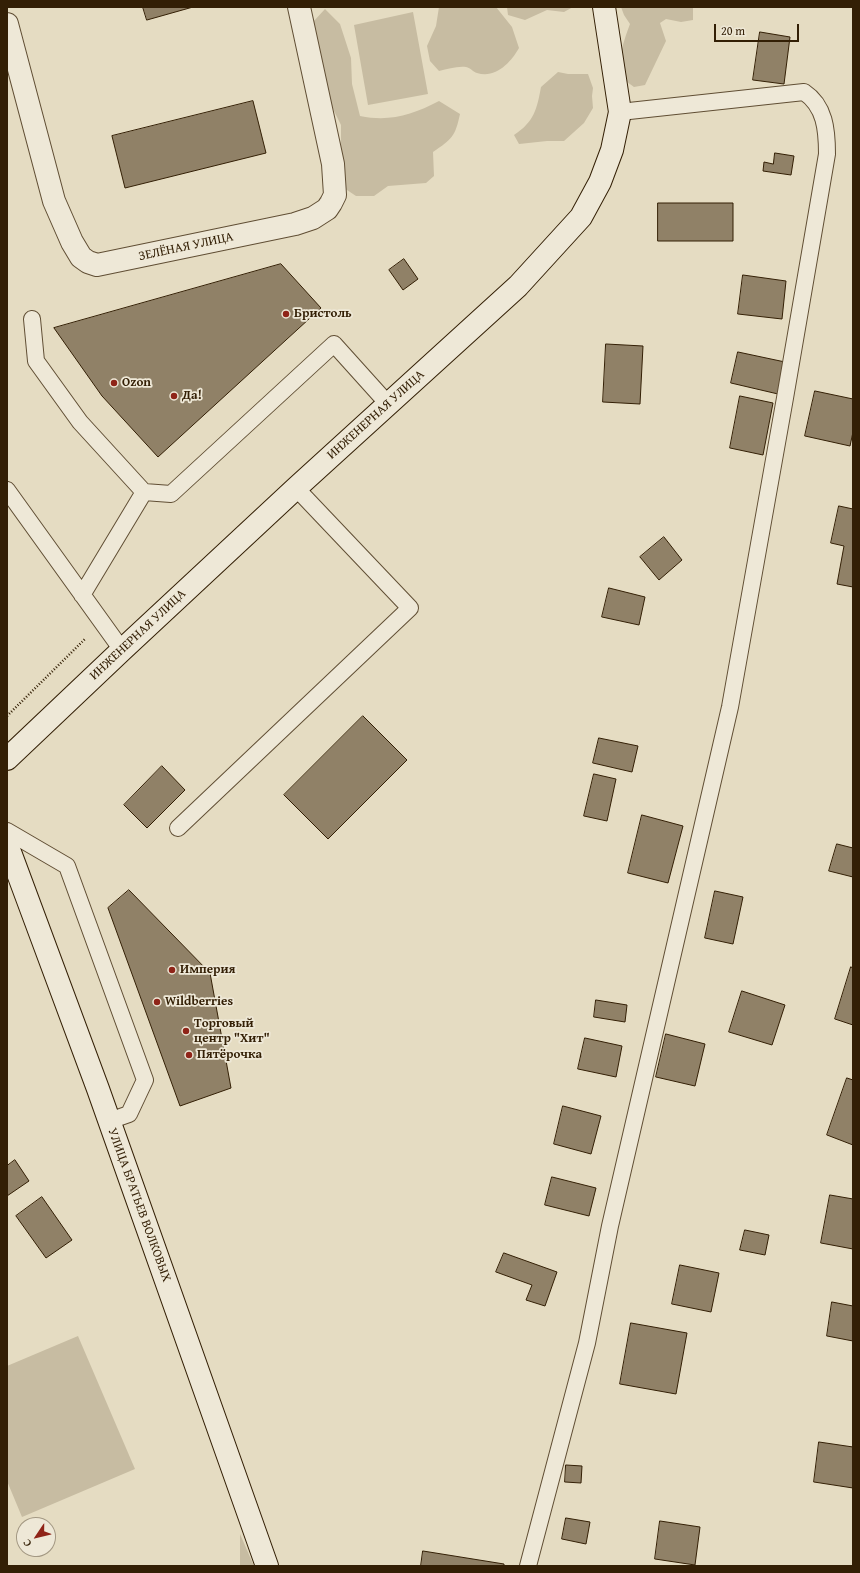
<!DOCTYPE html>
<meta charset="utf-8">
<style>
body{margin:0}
#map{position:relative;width:860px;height:1573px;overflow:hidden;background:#e5dcc2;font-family:"Gentium Book Plus",serif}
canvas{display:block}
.frame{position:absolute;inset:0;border:8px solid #331f05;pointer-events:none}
.north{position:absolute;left:16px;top:1517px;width:40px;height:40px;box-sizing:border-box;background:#eee8d7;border:1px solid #a39883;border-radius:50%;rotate:235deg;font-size:11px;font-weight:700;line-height:16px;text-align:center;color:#331f05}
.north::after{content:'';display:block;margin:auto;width:14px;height:18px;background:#8f2418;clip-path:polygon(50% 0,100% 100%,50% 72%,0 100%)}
.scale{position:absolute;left:714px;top:24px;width:85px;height:18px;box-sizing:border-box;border:2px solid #331f05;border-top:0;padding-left:5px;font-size:12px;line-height:14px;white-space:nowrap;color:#331f05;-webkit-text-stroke:3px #eee8d7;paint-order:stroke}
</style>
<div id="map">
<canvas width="860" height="1573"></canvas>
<div class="frame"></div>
<div class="north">С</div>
<div class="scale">20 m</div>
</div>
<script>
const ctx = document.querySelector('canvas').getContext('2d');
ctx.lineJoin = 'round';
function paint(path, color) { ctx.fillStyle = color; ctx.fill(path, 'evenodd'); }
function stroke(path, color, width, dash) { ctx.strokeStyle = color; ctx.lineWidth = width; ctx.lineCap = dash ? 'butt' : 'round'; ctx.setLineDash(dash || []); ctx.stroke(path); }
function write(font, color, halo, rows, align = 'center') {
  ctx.font = font + ' "Gentium Book Plus",serif'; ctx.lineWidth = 3.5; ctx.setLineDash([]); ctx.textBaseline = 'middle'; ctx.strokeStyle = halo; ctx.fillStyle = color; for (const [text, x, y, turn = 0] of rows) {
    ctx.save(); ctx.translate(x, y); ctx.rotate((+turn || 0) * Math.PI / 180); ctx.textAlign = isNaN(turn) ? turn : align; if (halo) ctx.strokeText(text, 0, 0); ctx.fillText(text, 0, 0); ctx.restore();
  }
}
paint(new Path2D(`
 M439,7H496L512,27L519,48C511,62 496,79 477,73C473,72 471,68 466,67C457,66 448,69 439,71L430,61L427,46L436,26Z
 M507,7H573L564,12L547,10L525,20L508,15Z
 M621,7H693V20L681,22L666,19L660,23L666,41L645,85L634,87C631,85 627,82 625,79C614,65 625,38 630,24L624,15Z
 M325,9L340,24L351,58L352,84L360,116C390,122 412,115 439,101L460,114C455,137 452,139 433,152L434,176L426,183L388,186L374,196H356L344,188L341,162V125L331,105L324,68L313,22Z
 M413,12L428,94L368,105L354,25Z
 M558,72L568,74H588L593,88L592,96L593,108L584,123L564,141H547L519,144L514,135C534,122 537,109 541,87Z
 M78,1336L135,1469L22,1517L7,1481V1366Z
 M240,1534L254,1566H240Z`), '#c7bca2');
const building = new Path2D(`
 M143,7H193L147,20Z
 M760,32L790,37L784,84L753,80Z
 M253,101L266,153L125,188L112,136Z
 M775,153L794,156L791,175L763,171L764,162L773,164Z
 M658,203H733V241H658Z
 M404,259L418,279L403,290L389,270Z
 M281,264L321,308L158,457L102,396L54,328Z
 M743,275L786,281L782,319L738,314Z
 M606,344L643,346L640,404L603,402Z
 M738,352L785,362L778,394L731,383Z
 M815,391L853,399V432L850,446L805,436Z
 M740,396L773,403L763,455L730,448Z
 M839,506L853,509V587L837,584L844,546L831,543Z
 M664,537L682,560L659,580L640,557Z
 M609,588L645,597L639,625L602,617Z
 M363,716L407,760L328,839L284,795Z
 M599,738L638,746L632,772L593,763Z
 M162,766L185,790L147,828L124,805Z
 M594,774L616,779L607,821L584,816Z
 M642,815L683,826L668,883L628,873Z
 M837,844L853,848V877L829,871Z
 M129,890L210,973L231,1088L180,1106L108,908Z
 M715,891L743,897L733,944L705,938Z
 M851,967L853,968V1025L835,1019Z
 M742,991L785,1005L772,1045L729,1032Z
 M596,1000L627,1005L625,1022L594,1017Z
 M666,1034L705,1044L695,1086L656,1077Z
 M585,1038L622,1046L616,1077L578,1069Z
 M847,1078L853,1080V1145L827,1135Z
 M563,1106L601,1116L591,1154L554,1144Z
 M15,1160L29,1181L7,1196V1166Z
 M552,1177L596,1188L589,1216L545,1205Z
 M830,1195L853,1199V1249L821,1243Z
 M42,1197L72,1240L46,1258L16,1216Z
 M745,1230L769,1235L765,1255L740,1250Z
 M504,1253L557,1272L545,1306L526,1300L532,1285L496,1272Z
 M680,1265L719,1273L711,1312L672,1304Z
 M832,1302L853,1306V1341L827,1336Z
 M631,1323L687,1333L676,1394L620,1384Z
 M819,1442L853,1447V1488L814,1482Z
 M566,1465L582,1466L581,1483L565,1482Z
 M566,1518L590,1522L586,1544L562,1539Z
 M660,1521L700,1527L695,1565L655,1559Z
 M423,1551L504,1564V1566H421Z`);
paint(building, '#908167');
stroke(building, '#331f05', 1);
const lane = new Path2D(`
 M32,319L36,361L80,422L144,492L171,494L334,344L388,404
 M7,490L122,650
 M82,595L144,492
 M178,828L410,608L296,488
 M7,831L67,866L145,1080L129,1114L109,1121
 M528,1566L587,1343L610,1226L730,707L785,398L827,154C827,130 825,106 804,92L620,112`);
const street = new Path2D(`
 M7,24L54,201L72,242L81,257L88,262L97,265L295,224L313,218L327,209L331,203L335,195L333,164L299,7`);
const secondary = new Path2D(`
 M7,759L122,650L296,488L518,286L581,217L600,182L612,150L620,112L604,7
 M7,844L98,1089L267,1566`);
stroke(lane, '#604e34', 18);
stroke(street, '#604e34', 24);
stroke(secondary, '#331f05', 24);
stroke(new Path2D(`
 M7,716L85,639`), '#331f05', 2.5, [1, 2]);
stroke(lane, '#eee8d7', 16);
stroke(street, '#eee8d7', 22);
stroke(secondary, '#eee8d7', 22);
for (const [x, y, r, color] of [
 [286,314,4,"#8f2418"],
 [114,383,4,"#8f2418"],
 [174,396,4,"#8f2418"],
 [172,970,4,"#8f2418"],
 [157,1002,4,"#8f2418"],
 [186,1031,4,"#8f2418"],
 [189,1055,4,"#8f2418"]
]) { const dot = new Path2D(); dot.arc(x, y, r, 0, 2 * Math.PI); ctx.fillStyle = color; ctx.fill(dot); stroke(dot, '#eee8d7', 1.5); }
write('13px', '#331f05', '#eee8d7', [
 ["ЗЕЛЁНАЯ УЛИЦА",186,247,-12],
 ["ИНЖЕНЕРНАЯ УЛИЦА",376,415,-42],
 ["ИНЖЕНЕРНАЯ УЛИЦА",138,635,-43],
 ["УЛИЦА БРАТЬЕВ ВОЛКОВЫХ",139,1205,70]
]);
write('bold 13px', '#331f05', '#eee8d7', [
 ["Бристоль",294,314],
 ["Ozon",122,383],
 ["Да!",182,396],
 ["Империя",180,970],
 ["Wildberries",165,1002],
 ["Торговый",194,1024],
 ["центр \"Хит\"",194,1039],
 ["Пятёрочка",197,1055]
], 'left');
</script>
